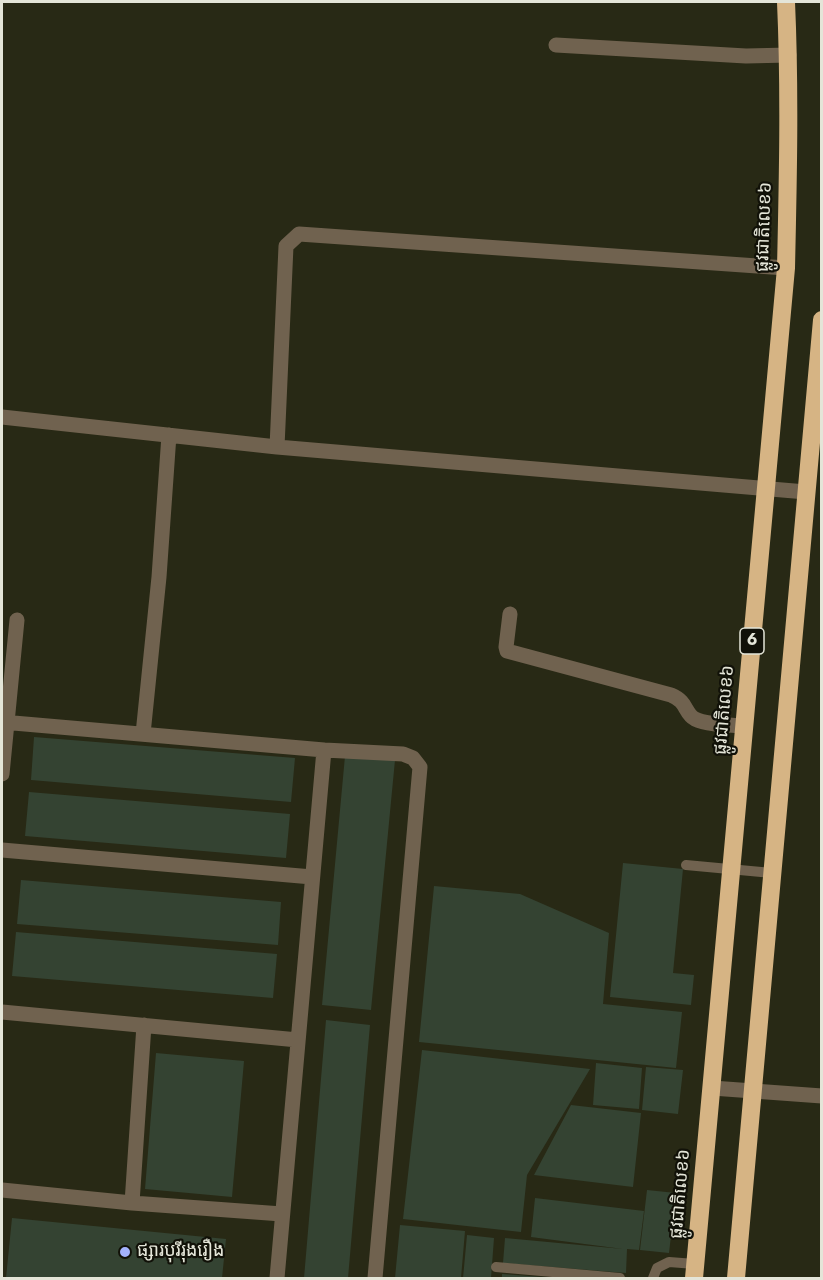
<!DOCTYPE html>
<meta charset="utf-8">
<style>
body{margin:0}
#map{position:relative;width:823px;height:1280px;overflow:hidden;background:#282915;font-family:Jost,sans-serif}
canvas{display:block}
.frame{position:absolute;inset:0;border:3px solid #e4e5d8;pointer-events:none}
</style>
<div id="map">
<canvas width="823" height="1280"></canvas>
<div class="frame"></div>
</div>
<script>
const ctx = document.querySelector('canvas').getContext('2d');
ctx.lineJoin = 'round';
function paint(path, color) { ctx.fillStyle = color; ctx.fill(path, 'evenodd'); }
function stroke(path, color, width, dash) { ctx.strokeStyle = color; ctx.lineWidth = width; ctx.lineCap = dash ? 'butt' : 'round'; ctx.setLineDash(dash || []); ctx.stroke(path); }
function write(font, color, halo, rows, align = 'center') {
  ctx.font = font + ' Jost,"Noto Sans Khmer",sans-serif'; ctx.lineWidth = 4.5; ctx.setLineDash([]); ctx.textBaseline = 'middle'; ctx.strokeStyle = halo; ctx.fillStyle = color; for (const [text, x, y, turn = 0] of rows) {
    ctx.save(); ctx.translate(x, y); ctx.rotate((+turn || 0) * Math.PI / 180); ctx.textAlign = isNaN(turn) ? turn : align; if (halo) ctx.strokeText(text, 0, 0); ctx.fillText(text, 0, 0); ctx.restore();
  }
}
paint(new Path2D(`
 M34,737L295,758L291,802L31,780Z
 M345,756L395,760L371,1010L322,1005Z
 M29,792L290,814L286,858L25,836Z
 M623,863L683,869L673,973L694,975L691,1005L610,997Z
 M21,880L281,902L278,945L17,924Z
 M434,886L520,894L609,933L603,1004L682,1012L676,1068L419,1042Z
 M16,932L277,954L273,998L12,976Z
 M326,1020L370,1025L348,1278H304Z
 M422,1050L590,1069L527,1175L521,1232L403,1219Z
 M156,1053L244,1061L232,1197L145,1189Z
 M596,1063L642,1068L639,1109L593,1105Z
 M646,1067L683,1070L678,1114L642,1110Z
 M571,1105L641,1113L633,1187L534,1175Z
 M647,1190L676,1193L669,1253L640,1250Z
 M535,1198L644,1211L639,1250L627,1249L626,1273L503,1263L505,1238L623,1249L531,1237Z
 M12,1218L226,1239L222,1278H6Z
 M400,1225L465,1231L461,1278H395Z
 M467,1235L494,1238L491,1278H463Z
 M502,1274L542,1277V1278H502Z`), '#344332');
stroke(new Path2D(`
 M686,865L772,873
 M496,1267L620,1278
 M653,1278L657,1268L669,1262L695,1264`), '#70624f', 10);
stroke(new Path2D(`
 M556,45L746,56L789,55
 M786,268L299,234L286,246L277,447L806,492
 M2,417L277,447
 M510,614L506,647L507,651L671,695C688,702 684,713 695,719C707,725 731,725 744,726
 M2,722L324,750L403,754L413,758L420,767L375,1278
 M143,734L159,577L169,435
 M2,774L17,620
 M2,850L312,877
 M2,1012L298,1040
 M712,1088L822,1096
 M2,1190L132,1203L282,1214
 M132,1203L144,1025
 M277,1278L324,750`), '#70624f', 15);
stroke(new Path2D(`
 M694,1278L786,268C788,179 790,90 786,2
 M736,1278L822,320`), '#d6b484', 18);
for (const [x, y, r, color] of [
 [125,1252,6,"#a3b2fd"]
]) { const dot = new Path2D(); dot.arc(x, y, r, 0, 2 * Math.PI); ctx.fillStyle = color; ctx.fill(dot); stroke(dot, '#111108', 2); }
for (const [x, y, w] of [
 [752,641,24]
]) { const box = new Path2D(); box.roundRect(x - w / 2, y - 13, w, 26, 4.5); ctx.fillStyle = '#111108'; ctx.fill(box); stroke(box, '#e4e5d8', 1.5); }
write('bold 16px', '#e4e5d8', null, [
 ["6",752,641]
]);
write('18px', '#e4e5d8', '#111108', [
 ["ផ្លូវជាតិលេខ៦",765,227,-88],
 ["ផ្លូវជាតិលេខ៦",725,710,-85],
 ["ផ្លូវជាតិលេខ៦",681,1194,-85]
]);
write('18px', '#e4e5d8', '#111108', [
 ["ផ្សារបុរីរុងរឿង",137,1252]
], 'left');
</script>
